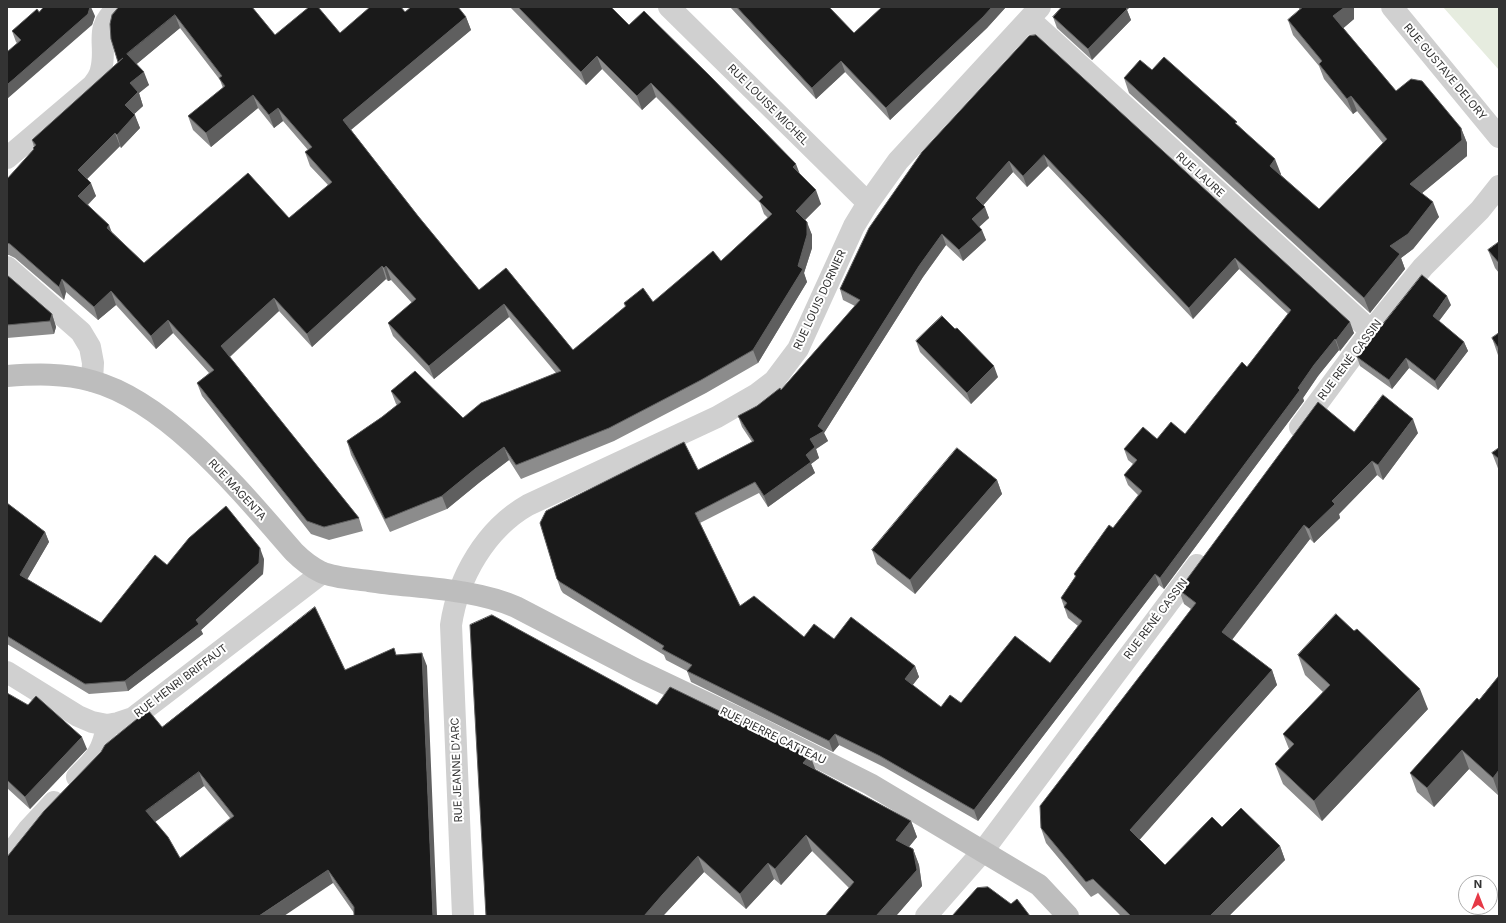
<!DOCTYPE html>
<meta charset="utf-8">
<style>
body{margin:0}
#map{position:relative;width:1506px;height:923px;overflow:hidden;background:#fff;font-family:Inter,sans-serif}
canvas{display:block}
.frame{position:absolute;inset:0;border:8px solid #333;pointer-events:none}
.north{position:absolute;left:1458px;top:875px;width:40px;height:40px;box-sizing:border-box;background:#fff;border:1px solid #adadad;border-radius:50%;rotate:0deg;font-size:11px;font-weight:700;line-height:16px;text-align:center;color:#333}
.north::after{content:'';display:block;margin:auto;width:14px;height:18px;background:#e63946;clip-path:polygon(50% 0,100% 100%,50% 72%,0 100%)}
</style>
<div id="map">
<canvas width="1506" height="923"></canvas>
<div class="frame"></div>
<div class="north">N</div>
</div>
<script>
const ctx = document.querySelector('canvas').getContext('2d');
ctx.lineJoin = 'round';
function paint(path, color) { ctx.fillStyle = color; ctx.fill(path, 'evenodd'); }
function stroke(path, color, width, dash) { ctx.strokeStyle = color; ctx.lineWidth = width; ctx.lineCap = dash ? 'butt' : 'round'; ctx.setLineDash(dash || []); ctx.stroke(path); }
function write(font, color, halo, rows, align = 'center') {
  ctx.font = font + ' Inter,sans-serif'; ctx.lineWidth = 4; ctx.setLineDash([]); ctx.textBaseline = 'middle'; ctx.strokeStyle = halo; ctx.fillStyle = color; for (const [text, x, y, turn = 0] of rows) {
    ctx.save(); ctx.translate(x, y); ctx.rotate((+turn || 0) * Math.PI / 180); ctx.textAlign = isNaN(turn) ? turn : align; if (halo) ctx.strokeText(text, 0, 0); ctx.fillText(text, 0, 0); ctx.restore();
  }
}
paint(new Path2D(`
 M1443,7H1499V70Z`), '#e6ecdf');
stroke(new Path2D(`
 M669,7L868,203
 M1392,7L1499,137
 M1029,19L1371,331
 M7,158L92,86C96,81 100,76 101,70C108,43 92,29 119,7
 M7,267L81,332L90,347L93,363L92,381
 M1300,427L1371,331L1423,267L1480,210L1499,186
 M7,672L78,716L92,722L107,725L118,723L133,718L322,573
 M77,777C95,759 103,752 107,725
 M7,858L28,830L54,802
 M463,916L451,625C458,577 486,529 528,505L717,417L757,394L774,381L798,349L854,226L868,203L898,161L1040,7
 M926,916L983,851L1197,565`), '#d0d0d0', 22);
stroke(new Path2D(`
 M7,376C35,374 64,373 92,381C169,402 243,494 294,552C302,560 311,567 321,572C334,578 355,579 369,581C415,588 473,588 516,607L637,670L755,726L870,784L1039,885L1068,916`), '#bdbdbd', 22);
paint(new Path2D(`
 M252,7L275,35L340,33L405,12L466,17L471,30L351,130L418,216L479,290L506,268L573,350L625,307L624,303L653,302L721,261L768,218L764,214L760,203L656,97L642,110L602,69L586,85L510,7H611L629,25L799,173L821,204L805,220L812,235V248L804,273L807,282L758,363L706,393L614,441L521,479L509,460L480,482L447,509L390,532L351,455L347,441L382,417L397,405L396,404L391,391L463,418L556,373L509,317L434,379L393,336L388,323L412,303L391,280L388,281L386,279L312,347L279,311L230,357L359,518L363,531L329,540L311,534L202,396L197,383L209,373L173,333L156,349L116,305L98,320L66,292L64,300L15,258L9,255H7V179L33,150V148L34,147L32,140L118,63L112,15ZM180,28L220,80L223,88L188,116L193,130L211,147L258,108L274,128L283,121L308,150L305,152L310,166L328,185L289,218L144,263L112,232L88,205L96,196L87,179L120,146L121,148L140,128L134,114L143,106L139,93L149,85L136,64Z
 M730,7H829L854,33L882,7H1006L987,28L890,120L845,72L816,99Z
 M1298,7H1354V19L1343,28L1396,91L1461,128L1467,143V156L1422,193L1439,217L1413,249L1401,258L1405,269L1370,313L1129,93L1124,78L1152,70L1239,126L1281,174V175L1319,209L1383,143L1357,111L1353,114L1324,79L1319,66L1293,35L1288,20L1300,10Z
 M1127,10L1131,20L1092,60L1057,28L1053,17Z
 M39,12L95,16L92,25L17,43L16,42L12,31Z
 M1029,36L1354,333L1340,351L1339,350L1318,376L1303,398L1304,401L1164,589L1159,585L978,821L884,767L839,745L833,752L691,682L687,671L666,660L664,655L563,593L561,590L557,579L698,470L752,442L742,427L738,416L757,406L781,390L855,306L843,300L840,289ZM1048,166L1193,319L1239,269L1288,314L1247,367L1185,434L1157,439L1124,449L1128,460L1133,464L1124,475L1128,485L1138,495L1113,528L1074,574L1075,577L1061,598L1068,618L1078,626L1050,663L961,703L941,707L912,685L919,677L915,666L834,639L804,637L740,606L700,523L759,493L768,507L815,473L811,464L819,458L816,449L828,441L824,433L923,277L946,245L963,261L986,240L979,226L989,218L983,205L1013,172L1027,187Z
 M1499,242V273L1495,268L1488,250Z
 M7,275L52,314L56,327L54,334L7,338Z
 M1451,305L1439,321L1464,342L1468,351L1438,390L1409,368L1392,389L1360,366L1357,357Z
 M1499,333V358L1492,338Z
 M916,341L998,377L971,404L920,352Z
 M1354,432L1418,433L1383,480L1377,475L1339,514L1340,518L1314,543L1310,539L1232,640L1272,670L1277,685L1139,840L1165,865L1222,827L1280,846L1285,860L1229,916H1121L1098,893L1091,897L1046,843L1041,828L1191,609L1184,604L1179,590Z
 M1499,448V471L1492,453Z
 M997,480L1002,494L915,594L877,564L872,550Z
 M7,503L45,532L49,542L27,579L101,623L167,565L264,559L263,574L201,630L203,634L128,691L89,694L7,644Z
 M396,655L427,666L354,913L333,883L7,916L162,727L345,670ZM204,786L230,818L180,858L155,822Z
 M1298,655L1428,709L1322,821L1283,784L1275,764L1289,749L1283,734L1323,692L1305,675Z
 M1499,676V796L1469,769L1434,807L1417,792L1410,773L1479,700Z
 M7,693L87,749L30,809L7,788Z
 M657,705L816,770L911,821L917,837L909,847L913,849L919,865L922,886L896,916H825L849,888L812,851L781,885L774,879L746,909L704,872L663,916H486Z`), '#8c8c8c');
paint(new Path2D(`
 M90,7H91L95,16L92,25L7,99V85Z
 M992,7H1006L987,28L890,120L886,108Z
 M1121,7H1130L1127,10L1131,20L1092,60L1088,49Z
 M1345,7H1354V19L1339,32L1333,16Z
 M175,15L180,28L132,68L127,54Z
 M466,17L471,30L347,133L343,120Z
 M597,56L602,69L586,85L581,72Z
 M841,61L845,72L816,99L812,88Z
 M144,72L149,85L139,93L143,106L130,118L125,105L130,83Z
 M651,83L656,97L642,110L637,96Z
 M253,95L258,108L211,147L206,133Z
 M1351,96L1357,111L1353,114L1347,99Z
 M278,108L283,121L274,128L269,115Z
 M135,115L140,128L121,148L117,135Z
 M1461,128L1467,143V156L1415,199L1410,184Z
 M115,133L120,146L83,183L78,170Z
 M1044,155L1048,166L1027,187L1023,176Z
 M1275,159L1281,174L1275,181L1270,166Z
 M1009,161L1013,172L980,209L976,198Z
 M796,164L801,177L793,167Z
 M91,183L96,196L83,209L78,196Z
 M816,190L821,204L801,224L796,211Z
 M1433,202L1439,217L1413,249L1401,258L1405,269L1370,313L1364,298L1390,246Z
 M985,207L989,218L976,230L972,219Z
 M807,222L812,235V248L804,273L807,282L758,363L753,350L798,266Z
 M109,225L114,238L107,228Z
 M982,230L986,240L963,261L959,250Z
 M942,234L946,245L923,277L824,433L828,441L816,449L819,458L811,464L815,473L768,507L764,496L806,455L810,439L818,426L919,266Z
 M1235,258L1239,269L1193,319L1189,308Z
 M382,266L386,279L312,347L307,334Z
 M386,266L391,280L388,281L384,268Z
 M62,279L66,292L64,300L59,287Z
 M111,291L116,305L98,320L94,307Z
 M1447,296L1451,305L1436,325L1433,316Z
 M274,298L279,311L226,360L221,346Z
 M504,304L509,317L434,379L429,366Z
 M52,314L56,327L54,334L50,321Z
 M168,320L173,333L156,349L151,336Z
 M1350,322L1354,333L1340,351L1336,340Z
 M1335,339L1339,350L1318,376L1303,398L1304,401L1164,589L1160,578L1314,365Z
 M1464,342L1468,351L1438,390L1435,381Z
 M1406,358L1409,368L1392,389L1389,380Z
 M994,366L998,377L971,404L967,393Z
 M1413,419L1418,433L1383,480L1378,465Z
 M504,447L509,460L480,482L447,509L442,496L475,469Z
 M1372,461L1377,475L1339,514L1340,518L1314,543L1309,529L1332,501Z
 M997,480L1002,494L915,594L910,580Z
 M1304,525L1310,539L1227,646L1222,632Z
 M45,532L49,542L24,585L20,575Z
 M260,548L264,559L263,574L201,630L203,634L128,691L125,681L196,620Z
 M1155,574L1159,585L978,821L974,810Z
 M422,653L427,666L437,916H433Z
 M915,666L919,677L909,690L905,679Z
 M1272,670L1277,685L1135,845L1130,830Z
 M1420,689L1428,709L1322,821L1314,801Z
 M835,734L839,745L833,752L829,741Z
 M82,737L87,749L30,809L25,797Z
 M1462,750L1469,769L1434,807L1427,788Z
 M810,755L816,771L803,763Z
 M1499,770V795L1493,778Z
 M199,772L204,786L151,825L146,811Z
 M911,821L917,837L902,855L896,840Z
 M806,835L812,851L781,885L775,869Z
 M1280,846L1285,860L1229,916H1210Z
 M913,849L919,865L922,886L896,916H876Z
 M698,856L704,872L663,916H644L663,894Z
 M768,863L774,879L746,909L740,894Z
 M328,870L333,883L284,916H259Z`), '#5f5f5f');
const building = new Path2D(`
 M44,7H90L88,14L7,85V52L21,40L12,31L37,9L39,12Z
 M119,7H252L275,35L309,7H318L340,33L370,7H401L405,12L411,7H458L466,17L343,120L418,216L479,290L506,268L573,350L626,306L624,303L643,288L653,302L713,251L721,261L772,214L759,201L763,197L651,83L637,96L597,56L581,72L518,7H611L629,25L644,11L710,76L796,164L793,167L816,190L796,211L807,222V235L798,266L803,269L753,350L701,380L609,428L516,465L504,447L475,469L442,496L385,519L347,441L382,417L401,402L391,391L415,371L463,418L481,403L561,371L504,304L429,366L388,323L416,299L386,266L384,268L382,266L307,334L274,298L221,346L359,518L324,527L307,521L197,383L214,370L168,320L151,336L111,291L94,307L62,279L59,287L10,244L7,243V179L34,149L33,148L36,145L32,140L123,58L118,62L111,39L110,24L112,15ZM175,15L222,76L219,78L225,86L188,116L206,133L253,95L269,115L278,108L312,147L305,152L332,182L289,218L248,173L144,263L107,228L109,225L78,196L91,183L78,170L115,133L117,135L135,115L125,105L138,92L130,83L144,72L127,54Z
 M737,7H829L854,33L882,7H992L983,17L886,108L841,61L812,88Z
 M1062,7H1125L1127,9L1088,49L1053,17Z
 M1303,7H1345L1333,16L1396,91L1411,79L1422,81L1461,128L1462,140L1410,184L1433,202L1408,234L1390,246L1400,254L1364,298L1124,78L1140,60L1152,70L1164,57L1237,122L1235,123L1275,159L1270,166L1319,209L1387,139L1351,96L1347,99L1319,64L1322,61L1288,20Z
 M1036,35L1350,322L1336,340L1335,339L1314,365L1298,388L1300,390L1160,578L1155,574L974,810L880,756L835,734L829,741L687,671L692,665L662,649L664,646L560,582L557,579L540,523L546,511L684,442L698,470L754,441L738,416L757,406L780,388L781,390L860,300L840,289L869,228L922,152L1029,36ZM1044,155L1189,308L1235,258L1291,310L1247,367L1242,362L1185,434L1171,422L1157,439L1143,427L1124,449L1137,460L1124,475L1142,491L1113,528L1109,525L1074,574L1076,576L1061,598L1067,603L1064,607L1082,621L1050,663L1015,636L961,703L950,695L941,707L905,679L915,666L851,617L834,639L814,624L804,637L754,596L740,606L695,513L755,482L764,496L811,462L806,455L815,447L810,439L824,431L818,426L919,266L942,234L959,250L982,230L972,219L985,207L976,198L1009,161L1023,176Z
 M1499,242V263L1488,250Z
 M7,275L52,314L50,321L7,325Z
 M1422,275L1447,296L1433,316L1464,342L1435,381L1406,358L1389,380L1357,357Z
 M942,316L955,329L957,328L994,366L967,393L916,341Z
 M1499,333V349L1492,338Z
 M1383,395L1413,419L1378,465L1372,461L1332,501L1335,504L1309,529L1304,525L1222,632L1272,670L1130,830L1165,865L1212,817L1222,827L1241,808L1280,846L1210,916H1131L1093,879L1086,882L1041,828L1040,806L1196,603L1179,590L1318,402L1354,432Z
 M957,448L997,480L910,580L872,550Z
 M1499,448V459L1492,453Z
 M7,503L45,532L20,575L101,623L155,555L167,565L189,538L226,506L260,548L259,563L196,620L199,624L125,681L85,684L7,636Z
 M315,607L345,670L394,648L396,655L422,653L433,916H354V907L328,870L259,916H7V857L44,811L101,752L105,745L148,710L162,727ZM199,772L234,816L180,858L168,837L146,811Z
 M1336,614L1354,631L1357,629L1420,689L1314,801L1275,764L1294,744L1283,734L1330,685L1298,655Z
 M492,615L657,705L670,687L810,755L803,763L911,821L896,840L913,849L917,870L876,916H825L854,882L806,835L775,869L768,863L740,894L698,856L663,894L644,916H486L470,625Z
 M1499,676V770L1493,778L1462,750L1427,788L1410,773L1477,698L1479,700Z
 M7,693L28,705L36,696L82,737L25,797L7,780Z
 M988,887L1011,904L1017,899L1030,916H952L977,888Z`);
paint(building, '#1a1a1a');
stroke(building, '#5f5f5f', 1);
write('11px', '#333', '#fff', [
 ["RUE GUSTAVE DELORY",1445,72,50],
 ["RUE LOUISE MICHEL",768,105,45],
 ["RUE LAURE",1200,175,42],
 ["RUE LOUIS DORNIER",820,300,-65],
 ["RUE RENÉ CASSIN",1350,360,-53],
 ["RUE MAGENTA",237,490,47],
 ["RUE RENÉ CASSIN",1156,619,-53],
 ["RUE HENRI BRIFFAUT",181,681,-37],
 ["RUE PIERRE CATTEAU",773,736,26],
 ["RUE JEANNE D'ARC",457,770,-92]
]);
</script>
